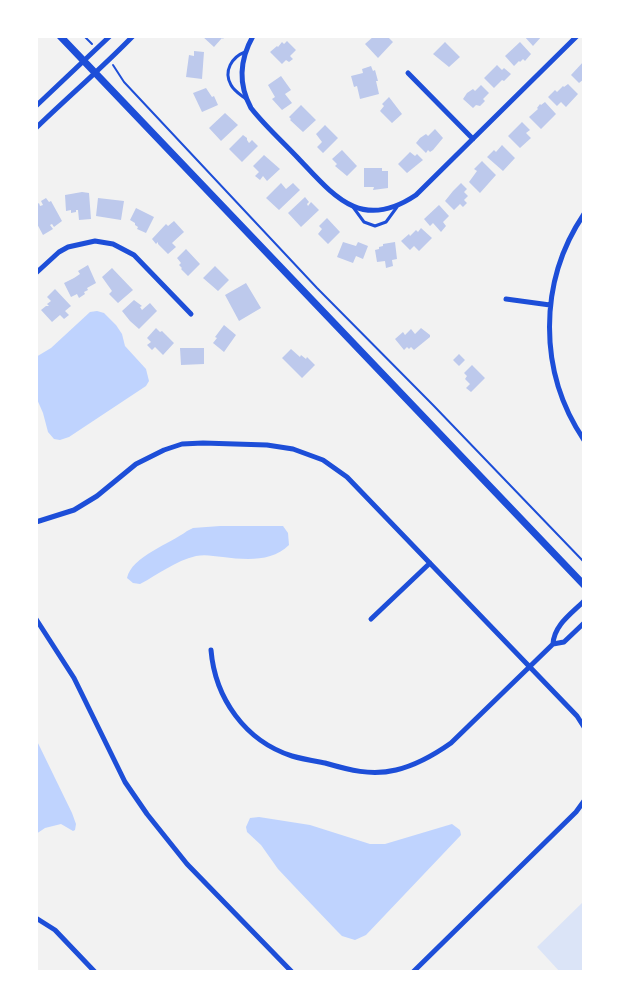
<!DOCTYPE html>
<style>
body{margin:0}
#map{position:relative;width:620px;height:1008px;overflow:hidden;background:#f2f2f2;font-family:"Source Serif 4",serif}
canvas{display:block}
.frame{position:absolute;inset:0;border:38px solid #fff;pointer-events:none}
</style>
<div id="map">
<canvas width="620" height="1008"></canvas>
<div class="frame"></div>
</div>
<script>
const ctx = document.querySelector('canvas').getContext('2d');
ctx.lineJoin = 'round';
function paint(path, color) { ctx.fillStyle = color; ctx.fill(path, 'evenodd'); }
function stroke(path, color, width, dash) { ctx.strokeStyle = color; ctx.lineWidth = width; ctx.lineCap = dash ? 'butt' : 'round'; ctx.setLineDash(dash || []); ctx.stroke(path); }
paint(new Path2D(`
 M584,901V972H560L537,947Z`), '#dbe4f7');
paint(new Path2D(`
 M97,311L104,313L116,325L122,334L125,346L146,369L149,381L146,386L69,437L60,440L54,439L48,432L43,413L36,397V357L51,348L90,312Z
 M220,526H283L288,533L289,545C272,562 246,560 223,557C213,556 205,554 196,556C175,561 159,574 140,584L133,583L127,578C132,556 170,544 187,531L193,528Z
 M36,739L72,813L76,824L75,830L73,831L61,824L45,828L36,834Z
 M259,817L310,825L370,844H385L452,824L460,830L461,835L366,935L355,940L342,936L336,930L294,886L278,869L261,845L247,832L246,827L250,818Z`), '#bfd3fe');
paint(new Path2D(`
 M202,36H225L223,39L222,38L214,47Z
 M374,36H387L393,42L378,58L365,44Z
 M524,36H542L533,46Z
 M287,41L296,50L290,56L293,59L289,62L286,60L282,64L270,52L277,46L278,47L282,42L284,44Z
 M445,42L460,57L449,67L433,54Z
 M520,42L531,54L525,61L523,59L520,62L519,61L514,66L505,56Z
 M194,51L204,52L202,79L186,77L189,55L194,56Z
 M584,61V79L579,83L571,75Z
 M497,65L502,70L504,68L511,74L504,81L502,80L494,88L484,78Z
 M371,66L373,71L375,70L378,81H376L379,94L360,99L357,86L354,87L351,76L363,73L362,69Z
 M281,76L291,90L285,94L292,103L282,110L272,99L275,97L268,85Z
 M568,84L578,94L566,107L561,102L557,106L548,97L555,90L557,92L563,86L564,87Z
 M481,85L489,93L483,99L485,101L480,106L476,105L473,108L463,99L467,93L473,89L475,91Z
 M206,88L212,97L214,96L218,105L202,112L193,93Z
 M389,97L402,114L392,123L380,111L384,106L382,104Z
 M545,102L556,114L541,129L529,117L538,109L537,108L540,104L541,105Z
 M301,105L316,120L303,132L290,120L291,119L289,117Z
 M225,113L238,125L221,141L209,128Z
 M522,122L530,130L526,133L531,138L520,148L508,136Z
 M325,125L338,138L323,153L317,147L322,142L316,134Z
 M435,129L443,138L433,150L430,152L428,150L426,153L416,143L420,138L426,134L428,136Z
 M243,135L247,138V140L249,143L252,140L258,146L242,162L229,149Z
 M502,145L515,158L503,171L487,157L494,150L496,152Z
 M342,150L357,166L347,176L335,166L337,164L332,159Z
 M410,152L415,156L417,154L423,160L407,173L398,164Z
 M264,155L280,169L267,181L263,176L260,180L255,176L259,172L253,166Z
 M482,161L496,175L480,193L469,182L477,171L474,169Z
 M364,168H382V171H388V188L373,190L374,187H364Z
 M281,183L286,189L293,183L300,190L279,210L266,198Z
 M461,183L467,189L464,192L468,196L464,200L467,203L463,207L460,204L454,210L445,201L453,191Z
 M82,192L89,193L91,219L79,220L78,210H76V212L71,213V210L66,211L65,195Z
 M305,197L309,202L307,204L308,206L311,202L319,210L301,227L288,213Z
 M46,198L49,202L51,201L62,221L54,227L52,224L50,225L53,229L43,235L36,222V205L39,203L40,206L43,205L41,201Z
 M98,198L124,201L121,220L96,216Z
 M439,205L449,216L443,222L446,226L441,232L433,223L430,226L424,219Z
 M136,208L154,217L146,233L137,229L138,227L135,225V223L130,220Z
 M327,218L340,232L328,244L318,234L322,229L319,226Z
 M174,221L184,232L172,243L176,247L168,254L158,244V242L156,244L152,239L166,224L168,226Z
 M421,228L432,238L419,251L414,246L410,250L401,241L409,234L410,236L416,230L418,232Z
 M343,242L356,246L358,242L368,246L363,259L356,256L353,263L337,257Z
 M395,242L397,259L392,260L393,266L386,268L385,261L377,262L375,250L379,249V247L383,246V244Z
 M186,249L200,264L188,276L181,269L182,268L179,265L181,263L177,258Z
 M88,265L96,283L87,288L88,290L84,292L85,294L79,298L77,294L71,297L64,283L74,278L80,274L78,271Z
 M215,266L229,280L218,291L203,278Z
 M112,268L133,290L118,303L109,294L112,291L102,277Z
 M246,283L261,308L239,321L225,295Z
 M55,289L71,306L65,311L69,315L64,319L60,315L52,322L41,310L46,306H49L47,304L51,301L47,297Z
 M134,300L142,306L140,307L142,310L150,303L157,311L139,329L130,321L122,311Z
 M224,325L236,335L224,352L213,343L217,338L215,337Z
 M156,328L160,332L162,331L174,343L163,355L155,347L152,350L147,345L151,342L147,338Z
 M421,328L430,335V337L414,350L411,347L409,349L407,347L404,350L395,339L403,332L405,335L411,329L415,334Z
 M180,348H204V364L181,365Z
 M291,349L300,357L301,355L306,359L307,357L315,365L302,378L282,358Z
 M459,354L465,360L459,366L453,360Z
 M472,365L485,378L471,392L466,388L470,384L465,379L467,376L464,373Z`), '#bdc9ec');
stroke(new Path2D(`
 M84,36L92,44
 M113,65L124,82L317,288L433,405L584,562`), '#1d4ed8', 2);
stroke(new Path2D(`
 M245,52C232,57 223,71 231,85C234,91 241,95 246,99
 M353,207L364,222L375,226L386,222L397,207`), '#1d4ed8', 3);
stroke(new Path2D(`
 M253,36C240,59 238,84 251,108C265,126 282,141 298,158C334,196 361,232 416,195L577,36
 M408,73L473,139
 M36,106L110,36
 M36,128C68,97 102,68 133,36
 M584,214C538,282 538,372 584,440
 M36,273L59,252L68,247L95,241L113,244L134,255L191,314
 M506,299L550,305
 M36,522L74,510L97,496L136,464L164,450L182,444L203,443L267,445L293,449L323,460L347,477L577,716L584,727
 M36,619L74,678L125,782L147,814L187,864L292,972
 M371,619L430,563
 M553,644C554,625 571,614 584,601
 M211,650C215,698 245,741 292,756C302,759 314,761 325,763C349,770 371,776 396,770C417,765 434,755 451,743L553,644L564,642L584,623
 M36,918L55,930L95,972
 M413,972L576,812L584,801`), '#1d4ed8', 5);
stroke(new Path2D(`
 M60,36L584,585`), '#1d4ed8', 7);
</script>
